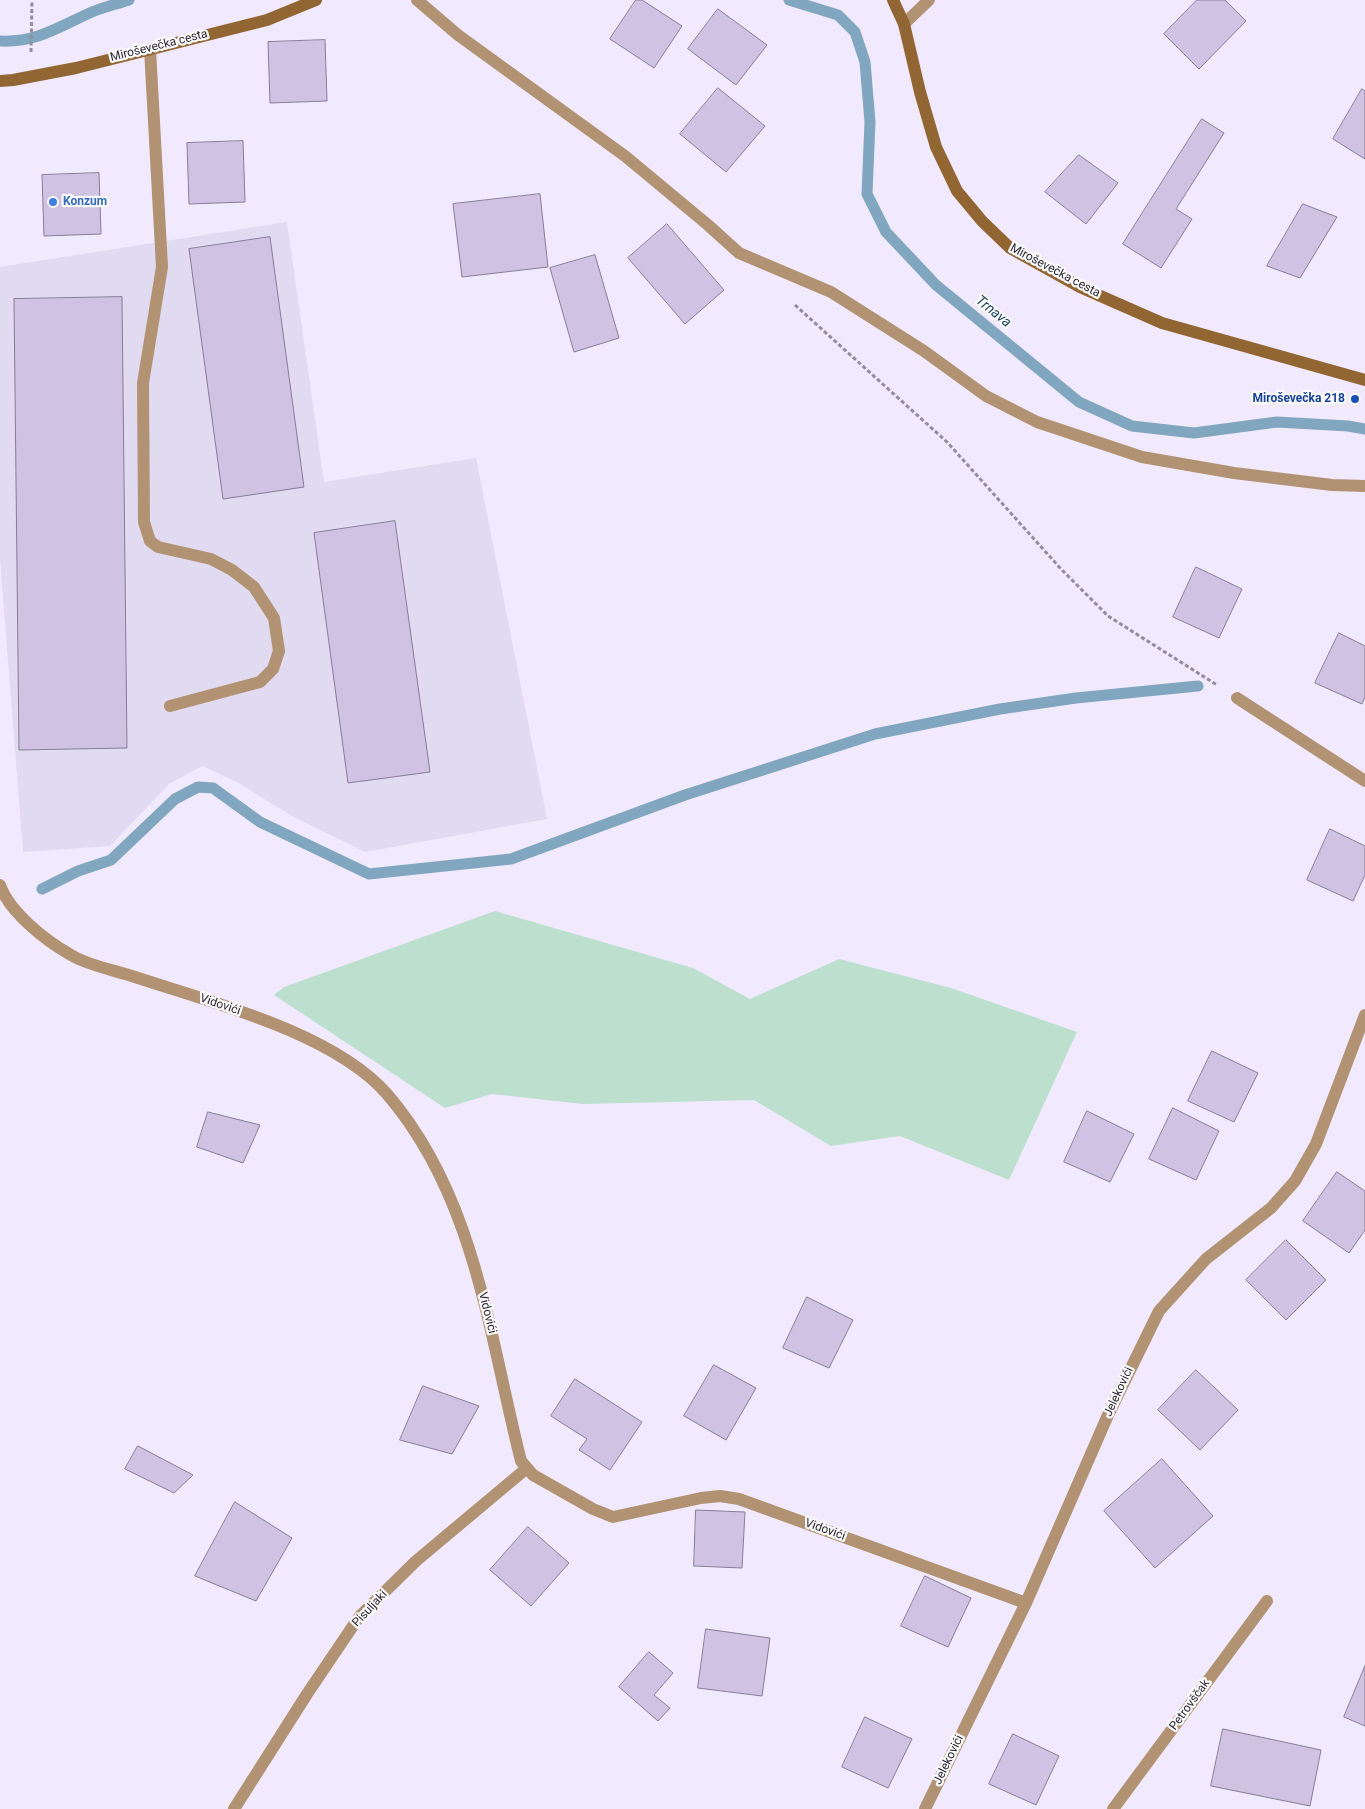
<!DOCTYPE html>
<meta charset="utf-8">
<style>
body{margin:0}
canvas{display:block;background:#f1e9fd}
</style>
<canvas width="1365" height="1809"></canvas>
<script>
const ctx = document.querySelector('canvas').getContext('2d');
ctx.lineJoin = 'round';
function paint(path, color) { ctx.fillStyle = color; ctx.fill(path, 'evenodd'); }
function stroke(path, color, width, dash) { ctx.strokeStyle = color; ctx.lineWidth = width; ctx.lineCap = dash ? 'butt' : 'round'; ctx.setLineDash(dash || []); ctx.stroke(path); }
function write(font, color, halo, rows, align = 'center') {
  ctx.font = font + ' Roboto,sans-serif'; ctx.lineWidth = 4.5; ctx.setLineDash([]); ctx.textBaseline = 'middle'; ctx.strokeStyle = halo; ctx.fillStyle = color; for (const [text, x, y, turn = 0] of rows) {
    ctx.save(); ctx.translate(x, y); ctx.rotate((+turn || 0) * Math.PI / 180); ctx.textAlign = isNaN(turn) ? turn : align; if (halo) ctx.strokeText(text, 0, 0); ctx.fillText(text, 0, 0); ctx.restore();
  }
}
paint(new Path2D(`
 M287,222L324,482L476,458L547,819L365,852L290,815L237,782L202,766L169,784L110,846L23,852L0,559V267Z`), '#e0dbf1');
paint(new Path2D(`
 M495,911L693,968L750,999L839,959L951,988L1077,1032L1009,1180L900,1136L831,1146L754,1100L583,1104L492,1094L445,1108L274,995L284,987Z`), '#bde0ce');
stroke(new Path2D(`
 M789,0L838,15L855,32L865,62L870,122L867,194L886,232L936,285L1079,402L1132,426L1194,433L1277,422L1348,426L1365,429
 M0,41C37,43 60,26 92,12C104,7 117,4 129,0
 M42,889L78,871L111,860L175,799L198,787L213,788L260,822L369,874L511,859L685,795L875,734L1000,709L1076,698L1198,686`), '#81a6bf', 11);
const building = new Path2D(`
 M636,0H642L682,26L654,68L610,39Z
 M1197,0H1225L1246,21L1199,69L1164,34Z
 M718,9L767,45L736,85L688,49Z
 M325,40L327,101L270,103L268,42Z
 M718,88L765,126L726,172L680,134Z
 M1362,89L1365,91V159L1333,139Z
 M1202,119L1224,133L1176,209L1192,219L1161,268L1123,244Z
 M243,141L245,202L189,204L187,143Z
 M1079,155L1118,183L1086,224L1045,192Z
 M99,173L101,234L44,236L42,175Z
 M540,194L548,267L462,277L453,204Z
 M1303,204L1337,217L1300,278L1267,266Z
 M667,224L724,290L685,324L628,258Z
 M270,237L304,487L223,499L189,249Z
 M595,255L619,338L574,352L550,268Z
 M122,297L127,748L19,750L14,299Z
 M395,521L430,772L348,783L314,533Z
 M1196,567L1242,589L1219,638L1173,617Z
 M1339,633L1365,646V697L1362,704L1315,683Z
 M1330,829L1365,846V875L1353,901L1307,880Z
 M1212,1051L1258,1073L1234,1122L1188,1101Z
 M1173,1108L1219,1131L1196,1180L1149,1159Z
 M1087,1111L1134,1134L1110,1182L1064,1162Z
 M208,1112L260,1125L243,1163L197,1147Z
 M1337,1172L1365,1191V1230L1349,1253L1303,1221Z
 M1286,1240L1326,1280L1286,1320L1246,1280Z
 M807,1297L853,1320L829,1368L783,1348Z
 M714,1365L756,1388L726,1440L684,1416Z
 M1196,1370L1238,1410L1200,1450L1158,1410Z
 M575,1379L642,1422L610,1470L579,1450L587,1439L551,1416Z
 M423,1386L479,1406L452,1454L400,1440Z
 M138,1446L193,1475L174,1493L125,1469Z
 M1162,1459L1213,1516L1155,1568L1104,1511Z
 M235,1502L292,1538L256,1601L195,1576Z
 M696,1510L745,1512L742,1568L694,1566Z
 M528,1527L569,1563L531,1606L490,1570Z
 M925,1576L971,1598L948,1647L901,1626Z
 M706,1629L770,1638L762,1696L698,1688Z
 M649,1652L673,1673L654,1695L670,1708L658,1721L619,1687Z
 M1365,1666V1726L1344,1717Z
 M865,1717L912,1739L888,1788L842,1767Z
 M1223,1729L1321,1750L1310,1806L1211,1786Z
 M1013,1734L1059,1756L1036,1805L989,1784Z`);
paint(building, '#cfc2e2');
stroke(building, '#887c9a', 1);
stroke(new Path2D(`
 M31,52L32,0
 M795,305L947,442L1061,569L1108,616L1217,685`), '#928c9c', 3, [4, 2.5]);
stroke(new Path2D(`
 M417,0L458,35L625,156L708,225L739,253L831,292L924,351L986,396L1037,422L1142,457L1234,473L1332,485L1365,486
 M904,24L929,0
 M150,49L162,267L143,383L144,522L150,541L158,547L211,559L232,570L254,587L274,618L279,651L273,669L260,682L170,706
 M1237,698L1365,781`), '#b19272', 12);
stroke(new Path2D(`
 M0,885C9,912 46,941 71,955C89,966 115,970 135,977C211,1002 334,1033 387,1094C475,1196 489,1335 521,1461L533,1475L593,1509L613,1517L701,1498L720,1496L739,1499L1026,1603
 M234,1809L307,1694L359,1617L416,1561L527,1468
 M925,1809L1026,1603L1108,1415L1159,1311L1206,1259L1271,1208L1295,1181L1316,1144L1365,1015
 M1113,1809L1267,1601`), '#b19272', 12);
stroke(new Path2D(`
 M893,0L904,24L920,92L936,147L957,191L982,221L1010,248L1080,287L1162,323L1365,380
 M0,81L13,80L76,68L267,20L316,0`), '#926632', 12);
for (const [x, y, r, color] of [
 [53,202,5,"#3f7fe0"],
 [1355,399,5,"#1a4fb4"]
]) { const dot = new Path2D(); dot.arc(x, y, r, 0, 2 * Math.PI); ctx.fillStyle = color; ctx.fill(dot); stroke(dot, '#fafafa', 2); }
write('12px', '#2d2834', '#fafafa', [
 ["Miroševečka cesta",159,46,-14],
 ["Miroševečka cesta",1055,271,28],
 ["Vidovići",220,1005,19],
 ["Vidovići",487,1313,76],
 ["Jelekovići",1119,1392,-65],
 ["Vidovići",825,1530,20],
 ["Pisuljaki",370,1609,-47],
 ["Petrovščak",1190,1705,-54],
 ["Jelekovići",949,1760,-64]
]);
write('bold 12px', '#366cbe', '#fafafa', [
 ["Konzum",63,202]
], 'left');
write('bold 12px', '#164399', '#fafafa', [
 ["Miroševečka 218",1345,399]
], 'right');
write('italic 14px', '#1a455b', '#fafafa', [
 ["Trnava",993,312,39]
]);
</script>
